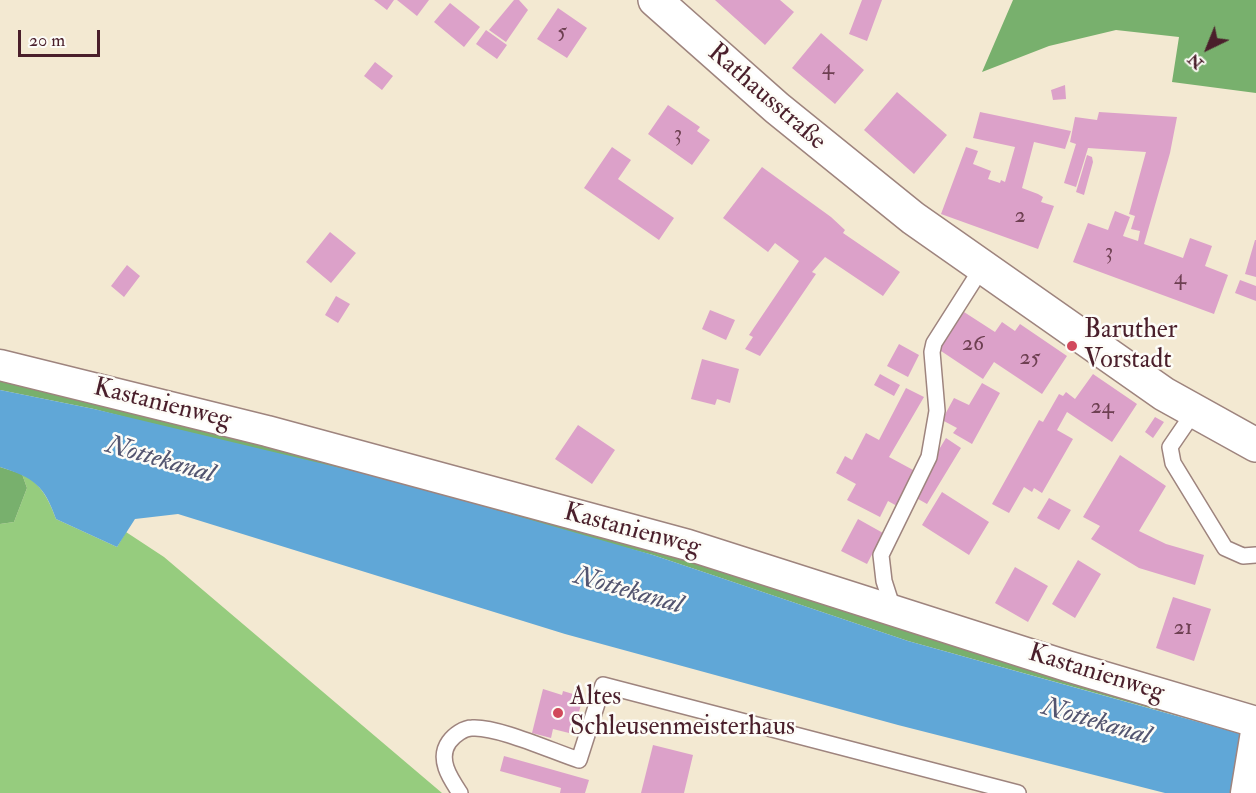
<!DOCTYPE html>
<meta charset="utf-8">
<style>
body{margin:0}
#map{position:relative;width:1256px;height:793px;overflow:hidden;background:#f3e9d2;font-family:"IM FELL Double Pica",serif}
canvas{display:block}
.north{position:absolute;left:1178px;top:18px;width:60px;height:60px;-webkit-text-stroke:4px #fdfcf7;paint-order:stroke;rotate:223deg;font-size:16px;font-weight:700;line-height:24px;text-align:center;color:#4a1f2b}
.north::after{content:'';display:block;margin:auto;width:21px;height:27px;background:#4a1f2b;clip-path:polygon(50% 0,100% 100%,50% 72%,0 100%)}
.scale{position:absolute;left:18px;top:30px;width:82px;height:27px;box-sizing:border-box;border:3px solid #4a1f2b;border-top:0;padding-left:8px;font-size:18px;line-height:21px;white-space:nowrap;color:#4a1f2b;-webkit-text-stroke:4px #fdfcf7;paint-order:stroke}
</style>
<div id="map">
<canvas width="1256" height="793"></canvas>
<div class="north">N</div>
<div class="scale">20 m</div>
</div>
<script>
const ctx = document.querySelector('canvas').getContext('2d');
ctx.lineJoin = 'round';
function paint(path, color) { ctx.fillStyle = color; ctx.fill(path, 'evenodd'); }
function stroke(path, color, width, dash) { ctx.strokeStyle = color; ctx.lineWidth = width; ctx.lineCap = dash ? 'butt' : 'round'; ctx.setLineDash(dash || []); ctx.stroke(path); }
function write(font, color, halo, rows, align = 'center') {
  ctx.font = font + ' "IM FELL Double Pica",serif'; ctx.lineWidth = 5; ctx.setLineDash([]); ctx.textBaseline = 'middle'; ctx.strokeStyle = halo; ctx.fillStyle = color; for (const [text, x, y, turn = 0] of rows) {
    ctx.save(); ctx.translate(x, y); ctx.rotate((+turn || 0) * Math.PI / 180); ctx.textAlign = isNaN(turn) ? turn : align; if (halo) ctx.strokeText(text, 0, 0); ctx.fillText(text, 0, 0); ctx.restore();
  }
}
paint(new Path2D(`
 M22,474C41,483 49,500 56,519L117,547L126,532L164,557L442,793H0V524L14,522L27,488Z`), '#96cc7e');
paint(new Path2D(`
 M1013,0H1256V93L1172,82L1179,37L1116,30L1049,46L982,72Z
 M0,359L472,492L1206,716L1232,731L908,641L653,555L94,409L0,390Z
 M0,467L22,474L27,488L14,522L0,524Z`), '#78b06d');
paint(new Path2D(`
 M0,390L94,409L399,482L653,555L908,641L1256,738V793H1165L898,725L565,634L178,514L135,519L117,547L56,519C44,485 34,478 0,467Z`), '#60a7d7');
paint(new Path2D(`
 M374,0H394L387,10Z
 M397,0H429L417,16Z
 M514,0H519L528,10L506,42L489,30Z
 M715,0H780L794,12L765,45Z
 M862,0H882L867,41L849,34Z
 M450,3L480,27L464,47L434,22Z
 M558,8L587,28L567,58L537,39Z
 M486,30L507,45L497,59L476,44Z
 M821,33L864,70L835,104L792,68Z
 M375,62L393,76L382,90L364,76Z
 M1065,85L1066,99L1053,100L1051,90Z
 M897,92L947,135L914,174L864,130Z
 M668,105L700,127L697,131L710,140L692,165L648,134Z
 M980,112L1071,131L1065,149L1034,142L1022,188L1038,194L1043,197L1041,202L1054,206L1038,249L941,214L966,147L978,151L973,164L991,171L988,179L1000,183L1001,180L1005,182L1015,147L973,138Z
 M1099,112L1177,117L1170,153L1144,244L1183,258L1190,238L1212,246L1205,266L1228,275L1214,314L1073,262L1088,223L1108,230L1115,211L1130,217L1123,236L1138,241L1140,231L1131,229L1135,216L1129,214L1146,152L1088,148L1076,187L1064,183L1076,144L1070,142L1075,117L1097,120Z
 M612,147L631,160L618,179L674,218L659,240L584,188Z
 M1087,155L1092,157L1093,162L1084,195L1076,192Z
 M762,167L831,217L845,230L843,233L900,272L883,296L825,257L812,272L816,274L760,356L745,349L753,337L749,335L799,261L775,243L768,252L723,218Z
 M330,232L356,253L331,283L306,262Z
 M1255,240H1256V277L1245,274Z
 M127,265L140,276L124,297L111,286Z
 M1240,280L1256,286V301L1235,293Z
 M336,296L350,304L338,323L325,315Z
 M710,310L735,320L726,340L702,329Z
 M964,312L995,332L1002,322L1015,331L1020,324L1067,356L1042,394L994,362L983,379L938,349Z
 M899,344L919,355L908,377L887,366Z
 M702,359L739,369L730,403L717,399L715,405L691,399Z
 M880,374L900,385L894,396L874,385Z
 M1093,374L1137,404L1112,442L1067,412L1057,430L1073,439L1042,493L1034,488L1032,492L1024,487L1009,513L992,504L1039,420L1043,422L1059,394L1063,396L1066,392L1075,399Z
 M982,383L1000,393L972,444L953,433L957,428L942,420L954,398L969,405Z
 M906,388L924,397L889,457L915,471L897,506L888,501L880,517L847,500L856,484L836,473L845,456L852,460L866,433L879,440Z
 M1155,417L1164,422L1153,438L1145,432Z
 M578,425L615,450L592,484L555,459Z
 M946,438L961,448L927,504L911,495Z
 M1120,455L1166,486L1139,531L1166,544L1204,555L1195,585L1139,568L1091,539L1100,526L1083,517Z
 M942,492L989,522L969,555L922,525Z
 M1049,498L1071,510L1059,530L1037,518Z
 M858,519L883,533L867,564L841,551Z
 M1078,560L1101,574L1075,618L1052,604Z
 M1015,567L1048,586L1028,622L995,603Z
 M1173,597L1211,609L1194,661L1156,648Z
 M543,689L562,695L563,691L583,697L573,734L553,729L551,738L532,733Z
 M653,745L693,755L684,793H641Z
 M504,756L589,780L585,793H560L561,788L500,771Z`), '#dca1c9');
const service = new Path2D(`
 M1194,412L1170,447L1173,463L1225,548L1243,556L1256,555
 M893,609L884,581L881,555L929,457L937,411L932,352L934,343L983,266
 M460,793C450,778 437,759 449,742C454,735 464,728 472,728C497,726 554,752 579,760L603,685L1018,793`);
const minor = new Path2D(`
 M0,365L267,431L688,545L1067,666L1256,722
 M1246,793L1256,732`);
const secondary = new Path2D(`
 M655,0L777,108L913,218L1164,394L1256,445`);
stroke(service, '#9e847e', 18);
stroke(minor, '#9e847e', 33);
stroke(secondary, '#9e847e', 36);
stroke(service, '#fff', 15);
stroke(minor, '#fff', 30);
stroke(secondary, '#fff', 33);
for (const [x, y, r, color] of [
 [1072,346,6,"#d1495b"],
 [558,713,6,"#d1495b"]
]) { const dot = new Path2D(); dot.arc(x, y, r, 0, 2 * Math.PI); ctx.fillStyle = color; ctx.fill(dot); stroke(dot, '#fdfcf7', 2); }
write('22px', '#6e4052', null, [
 ["5",562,33],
 ["4",828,69],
 ["3",678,135],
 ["2",1020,217],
 ["3",1109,253],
 ["4",1180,279],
 ["26",973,345],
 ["25",1030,359],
 ["24",1102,408],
 ["21",1183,629]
]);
write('26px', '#4a1f2b', '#fdfcf7', [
 ["Rathausstraße",766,98,41],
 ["Kastanienweg",162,405,14],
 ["Kastanienweg",632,531,15],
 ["Kastanienweg",1096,674,17]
]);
write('26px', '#4a1f2b', '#fdfcf7', [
 ["Baruther",1084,331],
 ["Vorstadt",1084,361],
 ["Altes",570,698],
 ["Schleusenmeisterhaus",570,728]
], 'left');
write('italic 27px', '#535570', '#fdfcf7', [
 ["Nottekanal",160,461,16],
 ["Nottekanal",628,592,16],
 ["Nottekanal",1096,723,16]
]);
</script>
